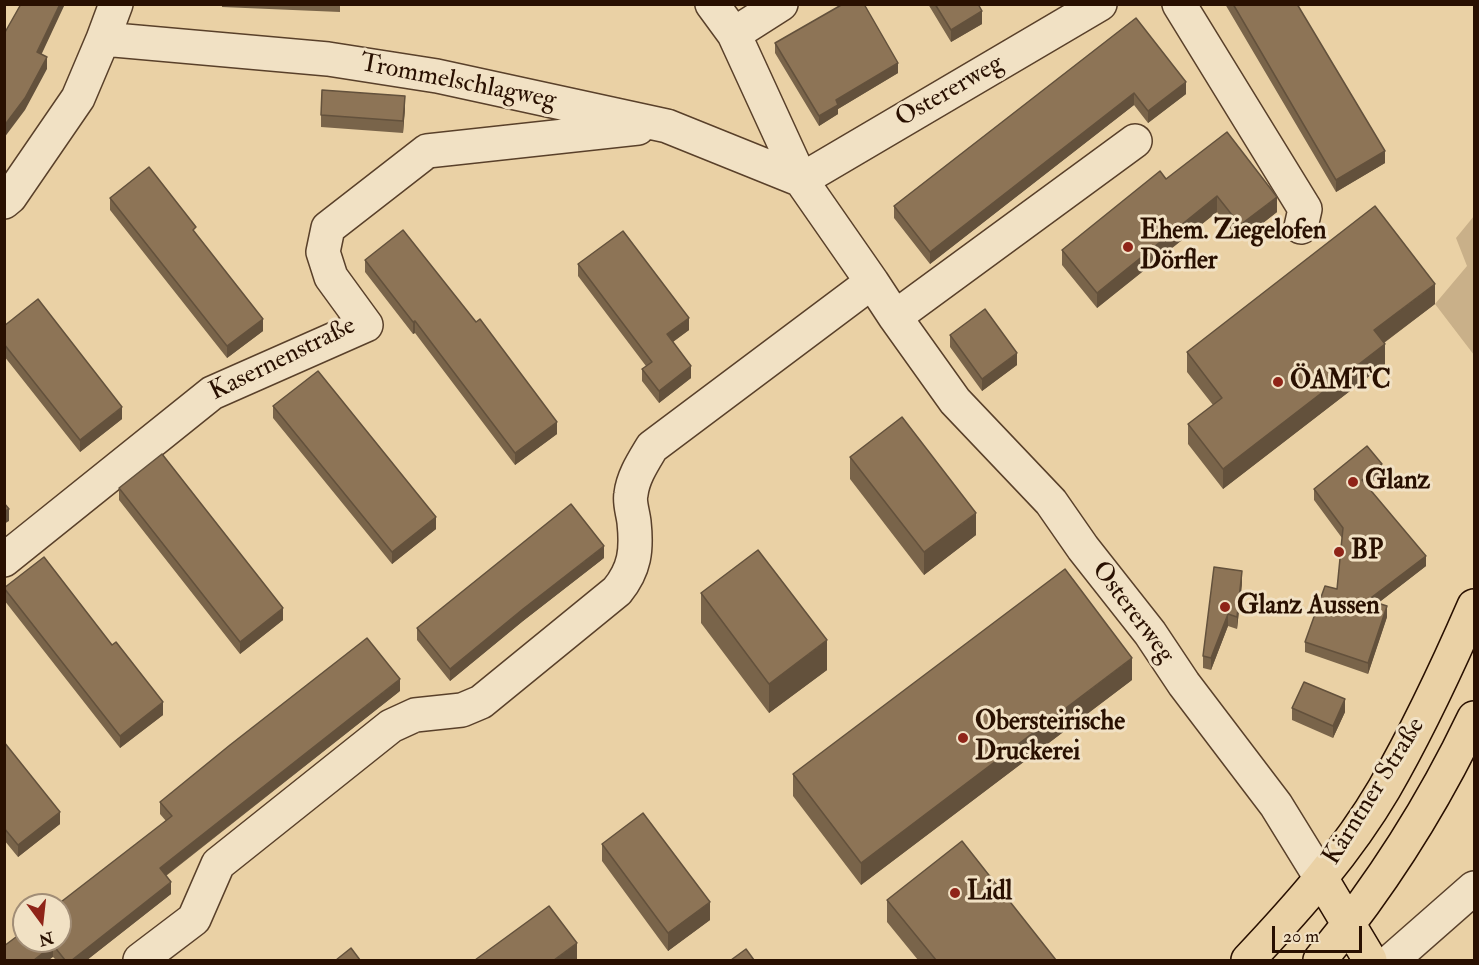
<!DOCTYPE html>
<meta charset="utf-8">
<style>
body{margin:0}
#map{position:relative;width:1479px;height:965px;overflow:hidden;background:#ead1a5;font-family:"IM FELL Double Pica",serif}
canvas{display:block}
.frame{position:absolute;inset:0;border:6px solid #291001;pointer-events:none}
.north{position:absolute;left:12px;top:893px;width:60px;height:60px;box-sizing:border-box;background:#f1e1c4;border:2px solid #a18d76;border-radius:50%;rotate:165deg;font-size:16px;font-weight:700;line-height:24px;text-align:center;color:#291001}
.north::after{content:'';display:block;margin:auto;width:21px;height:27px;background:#8f2418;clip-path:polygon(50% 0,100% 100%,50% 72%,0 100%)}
.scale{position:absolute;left:1272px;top:926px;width:90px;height:27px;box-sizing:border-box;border:3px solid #291001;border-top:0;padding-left:8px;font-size:18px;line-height:21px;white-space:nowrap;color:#291001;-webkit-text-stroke:4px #f1e1c4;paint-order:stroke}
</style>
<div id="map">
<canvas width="1479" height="965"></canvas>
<div class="frame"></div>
<div class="north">N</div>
<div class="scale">20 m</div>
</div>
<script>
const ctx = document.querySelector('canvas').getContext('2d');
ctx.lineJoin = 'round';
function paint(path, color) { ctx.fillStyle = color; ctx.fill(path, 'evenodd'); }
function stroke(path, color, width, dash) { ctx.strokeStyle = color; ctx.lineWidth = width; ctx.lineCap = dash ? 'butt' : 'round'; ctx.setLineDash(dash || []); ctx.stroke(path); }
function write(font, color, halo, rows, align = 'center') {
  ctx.font = font + ' "IM FELL Double Pica",serif'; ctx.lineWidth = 6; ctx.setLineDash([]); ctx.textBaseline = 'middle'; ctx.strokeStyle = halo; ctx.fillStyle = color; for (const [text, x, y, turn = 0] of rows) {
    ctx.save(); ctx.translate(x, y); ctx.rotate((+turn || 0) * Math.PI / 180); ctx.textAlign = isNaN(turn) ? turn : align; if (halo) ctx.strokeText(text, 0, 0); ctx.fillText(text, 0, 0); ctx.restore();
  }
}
paint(new Path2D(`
 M1474,216V355L1435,304L1467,266L1456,238Z`), '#c9b089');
const minor = new Path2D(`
 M712,4L734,34L801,180L872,282L895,317L955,401L1051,502L1083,548L1150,633L1184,684L1276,805L1321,878
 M1179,4L1305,209L1301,227
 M734,34L781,4
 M103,39L116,4
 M4,202L10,197L78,98L103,39L328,59L437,76L667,126L801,180L1100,4
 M895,317L1135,141
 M4,560L212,393L366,325L331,277L323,252L328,228L427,151L638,128
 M140,960L194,919L218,864L391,726L415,715L462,710L481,702L617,591C635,569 637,550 634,522C633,513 629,502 631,494C633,477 643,462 652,447L872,282
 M1392,960L1474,888`);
const major = new Path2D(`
 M1321,878L1370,960
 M1248,960C1297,908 1347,852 1384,789C1418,730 1447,668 1474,606
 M1320,960C1380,887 1433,804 1474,718`);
stroke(minor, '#59402a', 36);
stroke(major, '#291001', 36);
stroke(minor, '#f1e1c4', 33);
stroke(major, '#ead1a5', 33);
paint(new Path2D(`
 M222,4H340V12L222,7Z
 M928,4H978L982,24L951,42Z
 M1225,4H1297L1385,163L1336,192Z
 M1136,18L1186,94L1148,123L1134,105L930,264L894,218V206Z
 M775,43L898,73L838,109V114L819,126L775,53Z
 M405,108L403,133L321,127V115Z
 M1166,179L1277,212L1240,241L1217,212L1097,308L1062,265V250Z
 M110,198L196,234L263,331L227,358L110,210Z
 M365,260L476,322L557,434L515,465L415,333L413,334L365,272Z
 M578,264L689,330L673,342L691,378L659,403L642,381V369L646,366L578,276Z
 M1435,304L1384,343L1385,364L1223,489L1188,444V424L1213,405L1187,372V352Z
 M4,326L122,419L80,452L4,356Z
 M950,335L1017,365L982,391L950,347Z
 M273,406L436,529L392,564L273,418Z
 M850,457L976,535L924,575L850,479Z
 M1382,475L1367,486L1426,566L1378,603L1387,617L1368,674L1305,652V642L1337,589L1342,538L1314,500V489Z
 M119,488L283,620L240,654L119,500Z
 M604,558L523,621L450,681L417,640V628Z
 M1242,583L1237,629L1228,626L1211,670L1203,668V656Z
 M4,588L163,715L120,748L4,600Z
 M701,593L827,670L769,713L701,623Z
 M1132,680L861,885L793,796V774Z
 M400,691L166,876L171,894L87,960H56L53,957L4,960L166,821L160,814V802Z
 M1292,708L1345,712L1333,738L1292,720Z
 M4,742L60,824L18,857L4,840Z
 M602,844L710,920L668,951L602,861Z
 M887,900L1056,960H918L887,922Z`), '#79644a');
paint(new Path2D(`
 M60,4H65L37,64V52Z
 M982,11V24L951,42V30Z
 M47,57V69L25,110L4,138V126Z
 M898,63V73L838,109V114L819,126V116L836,100Z
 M1186,82V94L1148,123V111Z
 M1134,93V105L930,264V252Z
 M405,96V108L403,133V121Z
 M1385,151V163L1336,192V180Z
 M1217,196V212L1097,308V293Z
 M1277,197V212L1240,241V225Z
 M1435,284V304L1374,350V330Z
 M689,318V330L667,346V334Z
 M263,319V331L227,358V346Z
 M415,321V333L413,334V322Z
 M1385,344V364L1223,489V469Z
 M1017,353V365L982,391V379Z
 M691,366V378L659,403V391Z
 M122,407V419L80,452V440Z
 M557,422V434L515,465V453Z
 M1382,464V475L1362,490V480Z
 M9,509V521L4,524V512Z
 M976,513V535L924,575V552Z
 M436,517V529L392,564V552Z
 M604,546V558L523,621L450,681V669L523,609Z
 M1426,556V566L1368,611V600Z
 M1242,571V583L1237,629V617Z
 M1387,606V617L1368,674V663Z
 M283,608V620L240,654V642Z
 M1228,614V626L1211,670V658Z
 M827,640V670L769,713V684Z
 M1132,658V680L861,885V863Z
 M400,679V691L160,880V868Z
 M1345,699V712L1333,738V726Z
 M163,702V715L120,748V736Z
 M60,812V824L18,857V845Z
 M171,882V894L87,960H72Z
 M710,902V920L668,951V933Z
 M577,943V960H554Z
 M53,945V957L49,960H34Z`), '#63513c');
const building = new Path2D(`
 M21,4H60L37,52L47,57L25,98L4,126V34Z
 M843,4H864L898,63L836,100L838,105L819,116L775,43Z
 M935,4H978L982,11L951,30Z
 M1233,4H1297L1385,151L1336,180Z
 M1136,18L1186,82L1148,111L1134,93L930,252L894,206Z
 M322,90L405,96L403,121L321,115Z
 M1227,132L1277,197L1240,225L1217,196L1097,293L1062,250L1160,171L1166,179Z
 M149,167L196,227L193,230L263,319L227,346L110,198Z
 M1375,206L1435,284L1374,330L1385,344L1223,469L1188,424L1222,398L1187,352Z
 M403,230L476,322L480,319L557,422L515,453L415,321L413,322L365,260Z
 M623,231L689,318L667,334L691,366L659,391L642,369L652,362L578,264Z
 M38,299L122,407L80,440L4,344V326Z
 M985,309L1017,353L982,379L950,335Z
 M318,371L436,517L392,552L273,406Z
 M902,417L976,513L924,552L850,457Z
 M1367,446L1382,464L1362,480L1426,556L1368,600L1387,606L1368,663L1305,642L1325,586L1337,589L1343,528L1314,489Z
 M162,454L283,608L240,642L119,488Z
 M4,503L9,509L4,512Z
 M571,504L604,546L523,609L450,669L417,628Z
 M758,550L827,640L769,684L701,593Z
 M44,557L112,645L116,642L163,702L120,736L4,588Z
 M1214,567L1242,571L1237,617L1228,614L1211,658L1203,656Z
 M1065,569L1132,658L861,863L793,774Z
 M367,638L400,679L160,868L171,882L72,960H65L53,945L34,960H4V946L24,931V941H60V905H57L172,816L160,802L230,745Z
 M1304,682L1345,699L1333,726L1292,708Z
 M4,742L60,812L18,845L4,828Z
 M643,813L710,902L668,933L602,844Z
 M962,841L1056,960H936L887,900Z
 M549,906L577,943L554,960H475Z
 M351,948L360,960H336Z
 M746,949L754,960H731Z`);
paint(building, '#8d7456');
stroke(building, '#63513c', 1.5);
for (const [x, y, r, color] of [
 [1128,247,6,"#8f2418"],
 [1278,382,6,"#8f2418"],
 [1353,482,6,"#8f2418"],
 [1339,552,6,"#8f2418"],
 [1225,607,6,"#8f2418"],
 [963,738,6,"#8f2418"],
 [955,893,6,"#8f2418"]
]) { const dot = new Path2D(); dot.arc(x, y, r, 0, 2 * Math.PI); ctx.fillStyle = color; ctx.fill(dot); stroke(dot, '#f1e1c4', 2); }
write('26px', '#291001', '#f1e1c4', [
 ["Trommelschlagweg",458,83,11],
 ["Ostererweg",950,92,-30],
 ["Kasernenstraße",283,360,-26],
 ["Ostererweg",1132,613,53],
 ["Kärntner Straße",1375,792,-58]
]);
write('bold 26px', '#291001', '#f1e1c4', [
 ["Ehem. Ziegelofen",1140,232],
 ["Dörfler",1140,262],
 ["ÖAMTC",1290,382],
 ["Glanz",1365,482],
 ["BP",1351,552],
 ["Glanz Aussen",1237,607],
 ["Obersteirische",975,723],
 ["Druckerei",975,753],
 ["Lidl",967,893]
], 'left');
</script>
